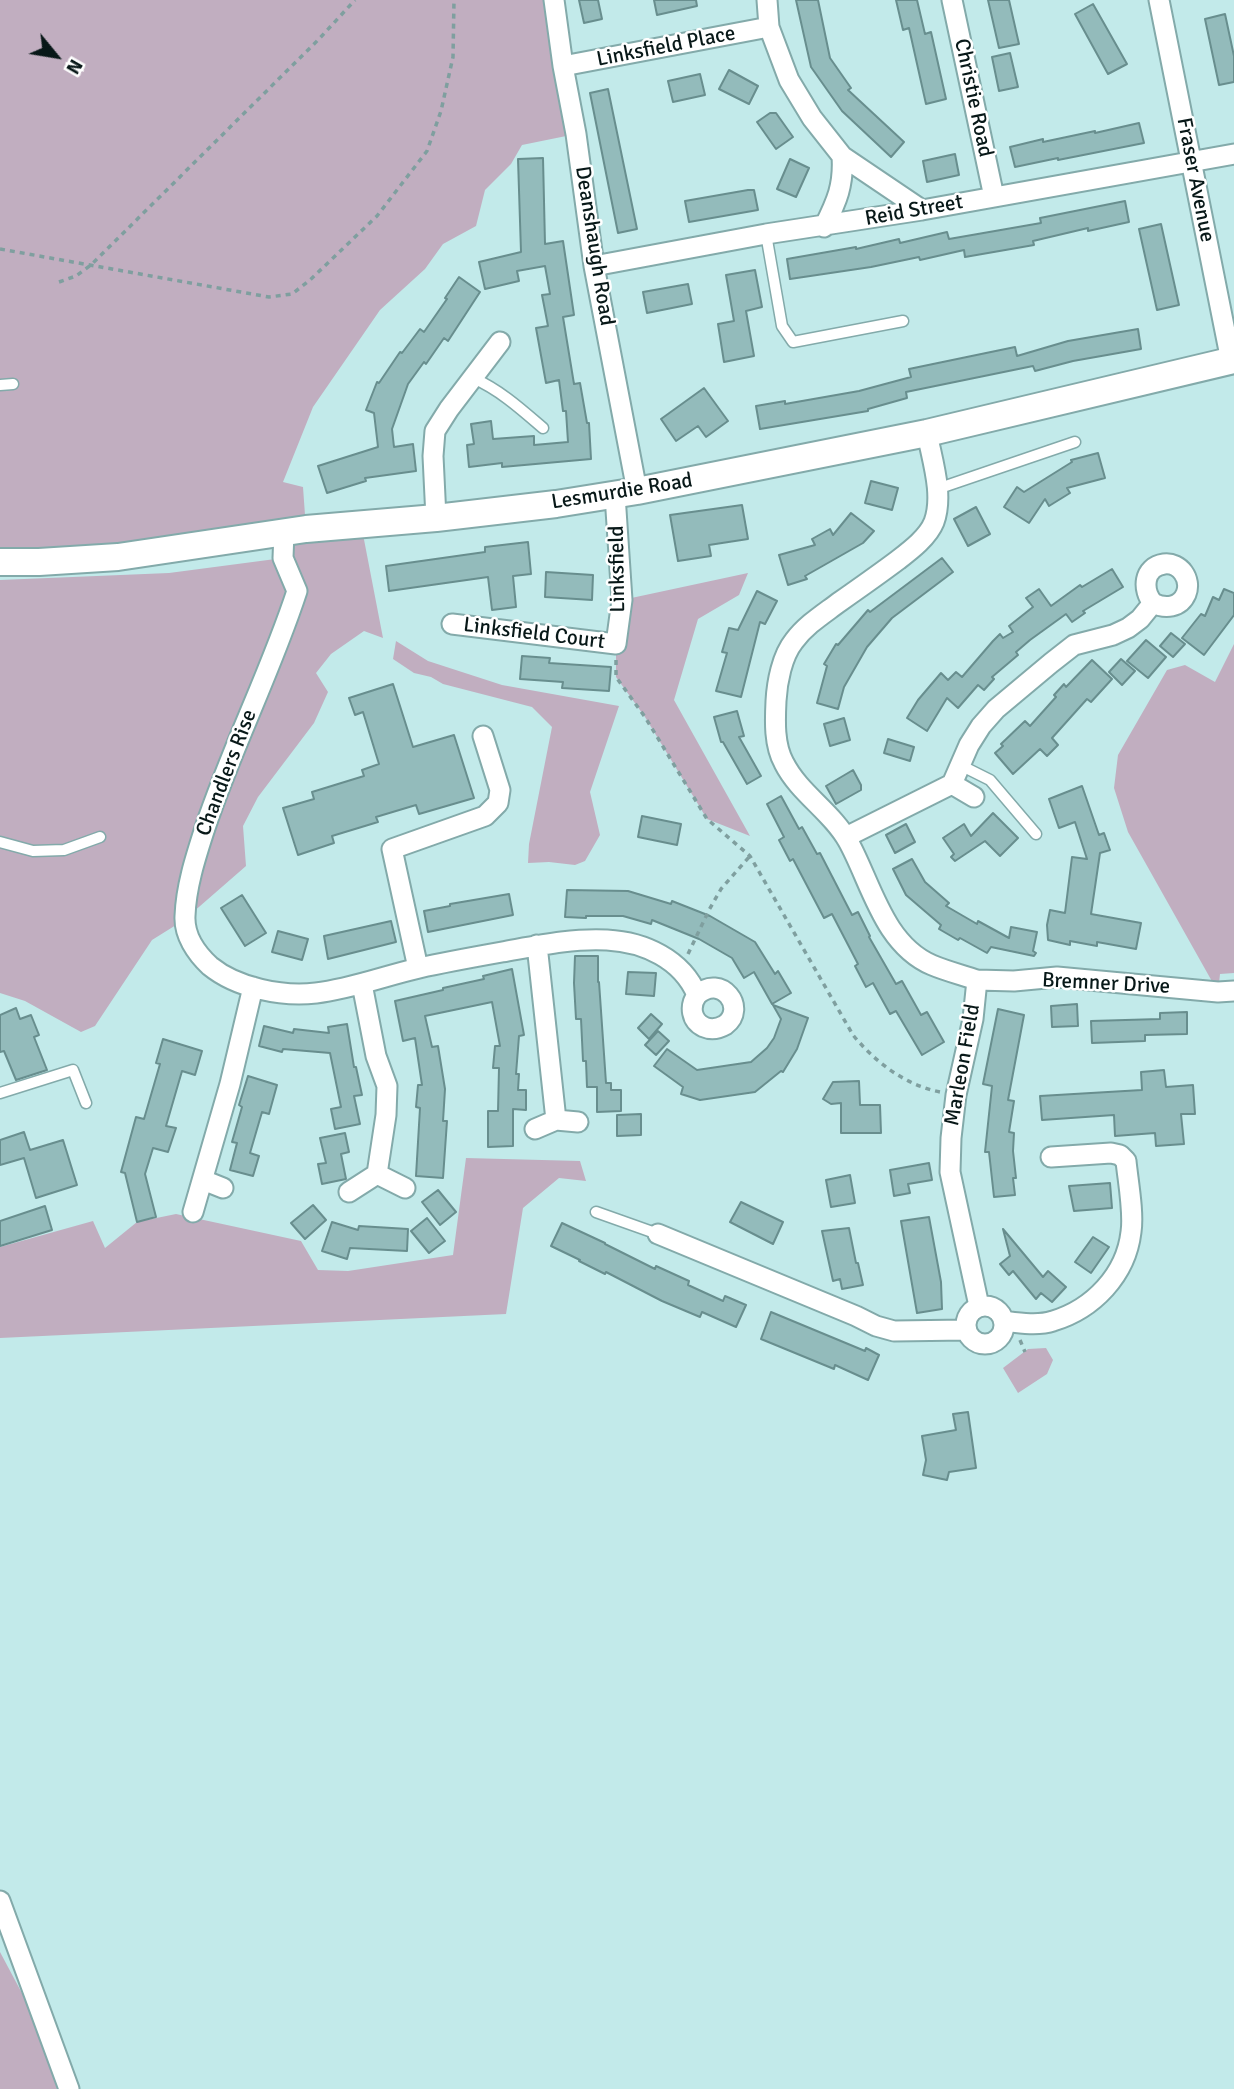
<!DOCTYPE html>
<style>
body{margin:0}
#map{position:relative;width:1234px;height:2089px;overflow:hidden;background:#c2eaea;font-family:Signika,sans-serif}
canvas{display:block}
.north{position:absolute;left:21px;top:21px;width:70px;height:70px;-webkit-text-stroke:5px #fff;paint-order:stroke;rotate:120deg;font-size:19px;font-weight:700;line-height:28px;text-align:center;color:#081818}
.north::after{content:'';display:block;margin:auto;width:24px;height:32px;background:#081818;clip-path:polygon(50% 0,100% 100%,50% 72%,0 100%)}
</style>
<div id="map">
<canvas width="1234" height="2089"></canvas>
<div class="north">N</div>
</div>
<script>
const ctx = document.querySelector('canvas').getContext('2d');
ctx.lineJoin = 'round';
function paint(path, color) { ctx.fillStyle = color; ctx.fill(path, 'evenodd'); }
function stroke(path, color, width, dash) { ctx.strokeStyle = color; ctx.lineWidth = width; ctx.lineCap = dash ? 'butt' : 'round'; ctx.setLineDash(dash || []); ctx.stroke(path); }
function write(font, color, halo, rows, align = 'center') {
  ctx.font = font + ' Signika,sans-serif'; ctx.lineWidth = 5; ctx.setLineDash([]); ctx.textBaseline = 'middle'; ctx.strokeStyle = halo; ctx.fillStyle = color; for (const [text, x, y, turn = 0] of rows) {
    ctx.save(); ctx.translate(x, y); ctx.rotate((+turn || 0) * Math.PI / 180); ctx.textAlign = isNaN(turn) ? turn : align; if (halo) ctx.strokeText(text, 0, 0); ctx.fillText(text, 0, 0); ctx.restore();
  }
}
paint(new Path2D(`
 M0,0H554L576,134L522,145L511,164L485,190L476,226L443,244L425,269L380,310L313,407L283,482L303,487L306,529L361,524L383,638L364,631L331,654L316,673L328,692L314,723L258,797L243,826L246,866L184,920L152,940L95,1026L81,1032L25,1001L0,993V580L169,573L283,558L284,533L0,562Z
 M748,573L739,595L698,619L674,700L750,836L707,819L645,717L616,677V644L622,600Z
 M396,641L428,661L502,685L619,706L590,792L600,835L585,861L575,865L549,862L528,863L529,844L552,727L532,707L443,684L431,677L414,673L393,659Z
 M1234,644V973L1220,974L1218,992L1128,832L1114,788L1118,755L1167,670L1185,665L1215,682Z
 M466,1158L580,1161L586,1181L559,1178L523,1208L506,1314L0,1338V1247L93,1221L105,1248L137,1222L176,1214L301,1241L318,1270L348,1271L453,1255Z
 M1046,1348L1053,1360L1047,1374L1018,1393L1003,1368L1028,1349Z
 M0,1952L32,2012L57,2089H0Z`), '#c1aec0');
const building = new Path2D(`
 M579,0H598L602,19L584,23Z
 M654,0H696L697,6L657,15Z
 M796,0H818L830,58L851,88L848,90L904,142L891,157L842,111L811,67Z
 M896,0H917L925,34L931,32L946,99L926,104L909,28L903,30Z
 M988,0H1009L1019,44L999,48Z
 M1093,4L1127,64L1108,74L1075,14Z
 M1225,14L1234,56V82L1219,85L1205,19Z
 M1010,53L1018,87L999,91L992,57Z
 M729,70L758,86L749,104L719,89Z
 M700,74L705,95L673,102L668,81Z
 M608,89L637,229L618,233L590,93Z
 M770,113H776L793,137L776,149L757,122Z
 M1139,123L1144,143L1058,160V158L1015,167L1010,147L1043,139V142L1095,131V133Z
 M955,154L959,175L927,182L923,161Z
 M543,158L545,244L563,241L574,315L563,317L574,384L580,383L587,423H589L591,459L502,467V463L469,467L467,445L474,444L471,424L491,421L493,439L534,436V445L568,442L566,411H563L559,380L546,383L536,328L548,326L542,295L550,294L545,266L517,271L519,281L485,289L479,262L521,252L518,159Z
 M790,159L809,168L796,197L777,189Z
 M748,190H754L758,210L689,222L685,201Z
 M1125,201L1129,222L1088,231V228L1033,241L1034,245L965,257L964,250L920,260L919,257L871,267L790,279L787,259L856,247V249L899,239L900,243L947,232L949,239L1041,223L1040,218Z
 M1161,224L1179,305L1157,310L1139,229Z
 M755,270L762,307L746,311L754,356L724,362L718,324L734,321L726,275Z
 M459,277L480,292L448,341L444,338L426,364L424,362L408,384L392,429L394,447L413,444L416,471L365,478L366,481L327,493L318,466L378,447L374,413L366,410L377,382L379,383L400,352L402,353L420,329L424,332L447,299L445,298Z
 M688,284L692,304L647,313L643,292Z
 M1138,329L1141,349L1073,361L1035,371L1033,366L906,392L907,398L868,409V411L760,429L756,406L785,401V404L859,391L911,377L909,369L1015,347L1017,356L1068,341Z
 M704,388L728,421L706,437L698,426L676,441L661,419Z
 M1098,453L1105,478L1067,488L1070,493L1049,506L1045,499L1029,523L1004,507L1017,487L1024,492L1072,462L1071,460Z
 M871,481L898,488L892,510L865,503Z
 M742,505L748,539L709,545L711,556L678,561L670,515Z
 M976,507L990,534L968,546L954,519Z
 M851,513L874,531L863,543L805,576L807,579L788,585L779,555L815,545L812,539L830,529L833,535Z
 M528,542L531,574L513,576L516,607L492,610L488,577L389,591L386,566L485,552V547Z
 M942,558L953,572L892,618L867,647L844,687L838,709L817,703L827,666L824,664L836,644L838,645L868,610L870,612Z
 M1112,569L1123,587L1083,611L1085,613L1072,622L1066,614L1030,640L1016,652L1018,655L992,677L994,679L984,690L978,685L958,708L947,698L927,731L907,718L918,700L941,673L948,680L956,672L962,677L993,641L1000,634L1003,638L1013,632L1009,626L1033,607L1026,598L1039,589L1051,606L1080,585L1082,587Z
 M546,572L593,575L592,600L545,597Z
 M1224,589L1234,593V615L1204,655L1182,638L1201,614L1205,616L1213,597L1219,600Z
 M757,591L777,601L765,624L760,622L741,697L716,691L727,653L722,652L729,628L738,630Z
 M1171,633L1185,644L1173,657L1160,646Z
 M1146,640L1166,657L1148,678L1127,661Z
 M522,656L550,658L549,663L611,667L609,691L562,688L563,682L520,679Z
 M1121,659L1135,671L1122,685L1109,672Z
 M1092,660L1112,679L1091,702L1087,699L1052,738L1058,745L1047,756L1040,749L1013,774L995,753L1003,746L1001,744L1025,721L1030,726L1056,697L1054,695L1064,684L1066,687Z
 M393,684L413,747L454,735L474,798L419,814L416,805L376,817L378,822L332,836L334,843L298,855L283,808L314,799L312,792L364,776L362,770L379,764L363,712L355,715L349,698Z
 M737,711L744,736L739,737L761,776L747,784L723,742H721L714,717Z
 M844,718L850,740L830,746L824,724Z
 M888,739L914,747L910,761L884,753Z
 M853,770L861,785V790L836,804L826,786Z
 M1082,786L1099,835L1104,833L1110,850L1100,853L1091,914L1141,923L1136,949L1097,942V946L1070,941V945L1048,940L1047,925L1050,910L1065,913L1072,857L1087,859L1075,822L1059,828L1049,799Z
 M781,796L799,829L802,827L817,854L820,853L852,915L858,912L870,936L869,937L896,984L902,981L921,1015L927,1012L944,1042L922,1055L896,1011L890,1014L873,983L866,987L855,966L858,964L832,914L824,918L793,859L790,861L779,840L784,837L767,804Z
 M993,813L1018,838L1000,856L985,841L955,861L951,857L954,854L943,838L964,824L971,836Z
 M642,816L681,824L677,845L638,837Z
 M906,824L915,842L895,853L886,835Z
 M912,859L925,882L949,903L946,906L977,924L978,921L1009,938L1011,927L1037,932L1033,951L1036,953L1034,956L991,947L987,953L960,938L958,940L939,929L941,925L906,895L893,869Z
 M567,890L628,891L671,904L672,901L710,916L755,942L775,974L778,971L791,993L772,1004L754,972L744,978L732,958L699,939L652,920L651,924L623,916H586V918L565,917Z
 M509,894L513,915L428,932L424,911L450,906V904Z
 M242,895L266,933L245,946L221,908Z
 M391,921L396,942L328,959L324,936Z
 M278,931L308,939L302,960L272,952Z
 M575,956H598V982H599L606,1083H611V1090H621V1111L597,1112V1087H587L586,1061H583L581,1019H576L574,983Z
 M512,969L524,1035L519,1036L516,1074H519L518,1090H526V1110L513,1109V1146L488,1147V1111H498L499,1068H493L495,1046H500L492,1002L425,1016L432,1047L438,1046L445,1089L443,1121H447L443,1178L416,1176L420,1108L416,1107L418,1085H422L415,1038L403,1041L395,1001L443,990V988L484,979L483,976Z
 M628,972L656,973L654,996L626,994Z
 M1077,1004L1078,1026L1052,1027L1051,1006Z
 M773,1005L808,1018L797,1049L783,1072L781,1071L755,1092L700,1100L681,1094L683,1087L654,1066L667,1049L697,1070L751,1062L767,1048L774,1038L781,1019Z
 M16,1008L20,1019L31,1015L39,1035L34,1037L47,1070L16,1080L4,1051L0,1052V1015Z
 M998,1009L1024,1015L1008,1100L1014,1101L1009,1132L1014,1133L1013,1151L1016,1178H1013L1015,1195L994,1197L989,1152H985L992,1086L983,1084Z
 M1187,1012V1034L1145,1035V1041L1092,1043L1091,1021L1160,1019V1013Z
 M651,1014L662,1024L649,1039L638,1028Z
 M347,1024L354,1067H356L362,1095L354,1096L360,1124L335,1129L331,1109L341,1107L330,1053L283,1049L282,1052L259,1046L264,1026L293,1033L294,1029L329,1033L328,1027Z
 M658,1031L669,1041L656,1055L645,1045Z
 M163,1039L202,1051L195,1075L182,1071L166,1126L176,1128L168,1152L153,1148L145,1174L156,1217L137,1222L125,1173L121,1172L136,1117L144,1119L160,1064L156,1063Z
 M1164,1070L1166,1087L1193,1085L1195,1114H1181L1184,1144L1156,1146L1155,1133L1115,1136L1114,1115L1042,1120L1040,1096L1142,1090L1141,1072Z
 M248,1076L277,1085L269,1114L262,1112L250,1153L259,1156L253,1176L230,1170L237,1143L232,1142L242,1107L239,1105Z
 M859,1081L860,1105H880L881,1133H841V1103L831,1104L823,1099L833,1082Z
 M641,1114V1135L617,1136V1115Z
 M24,1132L30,1150L63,1140L77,1185L36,1198L24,1158L0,1165V1140Z
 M345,1133L349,1152L341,1154L346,1179L322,1184L318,1164L326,1163L320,1138Z
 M929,1163L932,1180L908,1184L910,1193L894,1196L890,1170Z
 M850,1175L855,1203L831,1207L826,1180Z
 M1110,1183L1112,1208L1074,1211L1069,1186Z
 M438,1190L456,1212L440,1225L422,1202Z
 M741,1202L783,1222L773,1244L730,1222Z
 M313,1205L326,1220L305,1239L291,1223Z
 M45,1206L52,1230L0,1246V1221Z
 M929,1217L941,1282L942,1309L917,1313L901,1221Z
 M427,1218L445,1241L429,1253L411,1231Z
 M332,1222L358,1230L359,1226L408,1229L407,1251L350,1248L347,1259L322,1251Z
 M562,1223L605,1243V1244L655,1269L656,1266L689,1281L688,1285L723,1301L725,1296L746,1305L736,1327L702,1312L700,1317L662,1301L606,1272L605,1274L579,1261L580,1260L551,1246Z
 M849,1228L856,1263H858L863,1285L842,1289L840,1279L833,1281L822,1231Z
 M1003,1229L1043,1277L1048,1271L1066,1287L1052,1302L1041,1293L1036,1299L1013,1271L1009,1275L1000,1264L1010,1256Z
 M1093,1237L1109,1247L1091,1273L1075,1262Z
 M771,1312L865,1351L866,1348L879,1355L868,1380L835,1365L834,1369L761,1339Z
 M968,1412L976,1468L949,1472L947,1480L923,1475L926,1460L922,1436L956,1430L953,1414Z`);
paint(building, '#93bbbb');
stroke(building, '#688e8e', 2);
const lane = new Path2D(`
 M766,234L782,326L793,342L903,321
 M473,378C500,390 521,409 543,428
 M0,385L13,384
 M937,489L1075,442
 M960,765L990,780L1036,834
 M0,842L33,851L64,850L100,837
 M0,1093L73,1070L86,1103
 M596,1212L658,1234`);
const street = new Path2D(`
 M554,0L563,66L576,134L594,266L637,491
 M767,0L769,27L789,80L812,118L842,156L922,210
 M952,0L994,197
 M1159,0L1231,361
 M563,66L769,27
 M824,227C837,201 844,185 842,156
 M594,266L766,234L922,210L1234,154
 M927,433C932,460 944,495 934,522C928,537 911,550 898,560C878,575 858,589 838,603C822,615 806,625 794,641C782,656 777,682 776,701C775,721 774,745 784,763C799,793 832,812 848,841C871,882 883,944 932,965C946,971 962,975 977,980L973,1019L956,1095L951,1138L950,1172L979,1306
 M436,518L433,456L435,431L449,409L500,342
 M284,532L283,558L297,591C271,671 232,747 205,828C196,856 186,886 185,916C184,935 196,953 210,966C237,988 282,997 316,993C351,989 384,976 419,968C446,962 474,957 502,952C536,946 572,938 607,940C644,942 682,959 697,995C689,1006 691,1021 704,1027C711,1030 718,1029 725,1025C748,1008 721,973 697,995
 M452,624L616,644L622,600L615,495
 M952,784L974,797
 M846,837L952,784L969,745L981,726L996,709L1051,663L1074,645L1113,635L1128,628L1140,619L1153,603C1142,590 1143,567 1164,564C1180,562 1192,579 1186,594C1180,608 1165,609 1153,603
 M537,945L556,1120L578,1122
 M418,968L392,849L485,816L498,803L500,790L483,736
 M977,980L1014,981L1057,977L1218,992L1234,991
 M362,984L376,1056L387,1086L386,1115L377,1174L405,1188
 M535,1129L556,1120
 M203,1180L223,1188
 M349,1192L377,1174
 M193,1212L230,1084L253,987
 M658,1234L856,1316L876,1326L894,1331L966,1330
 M966 1325a19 19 0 1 1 38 0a19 19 0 1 1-38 0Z
 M1004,1321C1019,1323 1038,1326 1053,1321C1093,1309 1126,1275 1131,1232C1134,1213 1128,1181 1126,1161L1120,1155L1111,1153L1051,1157
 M0,1901L69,2089`);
const secondary = new Path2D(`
 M0,562H39L118,557L306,529L436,518L556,504L637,491L927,433L1234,360`);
stroke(lane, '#83aaaa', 13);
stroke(street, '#83aaaa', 23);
stroke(secondary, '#83aaaa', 30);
stroke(new Path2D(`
 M0,249L269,297L292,294L310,280L377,216L427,151L441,111L453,57L454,0
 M59,282L76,276L91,265L319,39L355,0
 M616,660V677L645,717L707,819L750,856L853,1035C875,1062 905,1085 940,1092
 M688,954L709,910L721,889L750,856
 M1020,1340L1025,1352`), '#7f9f9f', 3.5, [5, 5]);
stroke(lane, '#fff', 10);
stroke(street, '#fff', 19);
stroke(secondary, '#fff', 26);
write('21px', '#081818', '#fff', [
 ["Linksfield Place",666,47,-11],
 ["Christie Road",973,98,78],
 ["Fraser Avenue",1195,180,79],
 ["Reid Street",914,211,-10],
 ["Deanshaugh Road",594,246,81],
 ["Lesmurdie Road",622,492,-9],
 ["Linksfield",618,569,-91],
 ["Linksfield Court",534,634,7],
 ["Chandlers Rise",227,773,-69],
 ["Bremner Drive",1106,984,3],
 ["Marleon Field",963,1065,-80]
]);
</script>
